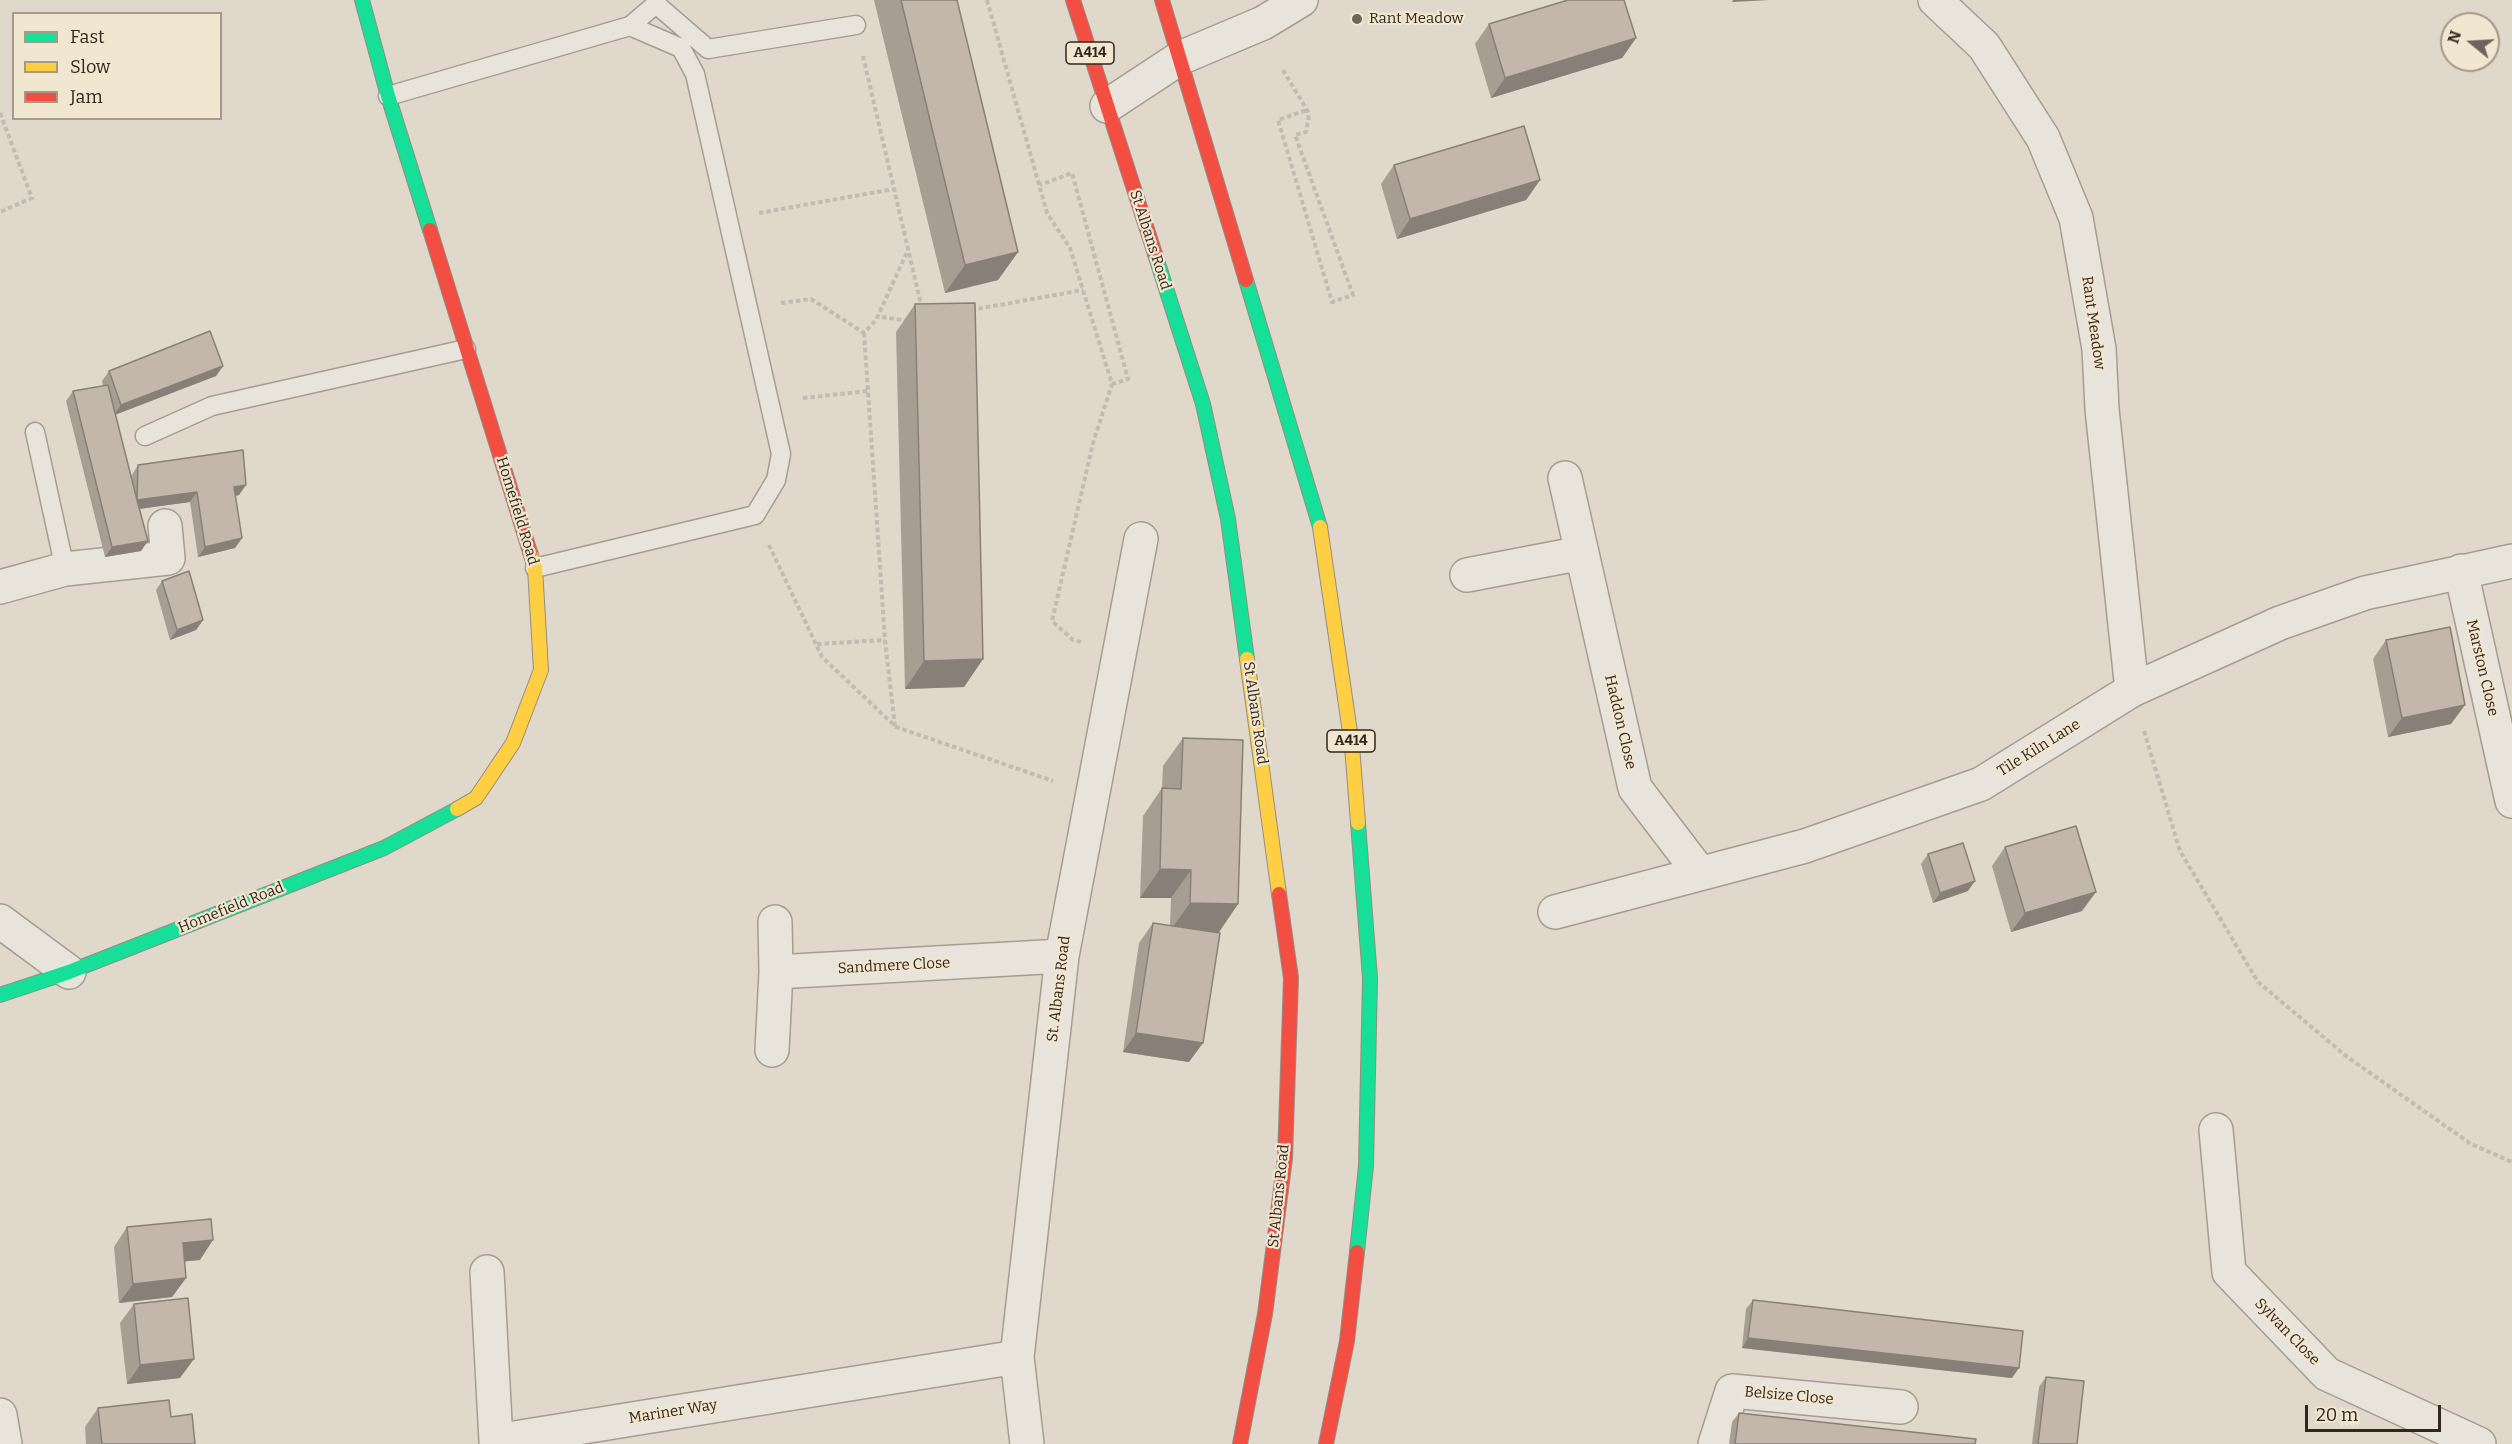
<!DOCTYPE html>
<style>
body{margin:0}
#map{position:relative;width:2512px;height:1444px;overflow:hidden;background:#e0d8ca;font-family:Bitter,serif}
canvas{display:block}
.legend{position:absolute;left:12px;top:12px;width:210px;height:108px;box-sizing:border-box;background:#f1e6cf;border:2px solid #a59988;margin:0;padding:8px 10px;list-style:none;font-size:18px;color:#32261d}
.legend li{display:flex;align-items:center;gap:12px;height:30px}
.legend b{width:30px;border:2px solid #a59988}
.north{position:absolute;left:2440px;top:12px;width:60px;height:60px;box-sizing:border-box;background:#f1e6cf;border:2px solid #a59988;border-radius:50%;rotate:288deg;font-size:16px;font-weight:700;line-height:24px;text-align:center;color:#32261d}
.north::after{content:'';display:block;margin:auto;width:21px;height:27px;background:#6f645a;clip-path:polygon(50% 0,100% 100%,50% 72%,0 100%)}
.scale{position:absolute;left:2305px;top:1405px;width:136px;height:27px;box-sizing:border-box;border:3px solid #32261d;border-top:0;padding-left:8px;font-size:18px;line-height:21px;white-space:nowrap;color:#32261d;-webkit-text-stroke:4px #f1e6cf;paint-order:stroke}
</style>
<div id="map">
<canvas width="2512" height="1444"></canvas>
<ul class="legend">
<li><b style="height:8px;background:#16e098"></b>Fast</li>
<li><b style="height:8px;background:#ffcf43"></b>Slow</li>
<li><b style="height:8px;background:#f24e42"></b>Jam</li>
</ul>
<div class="north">N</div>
<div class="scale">20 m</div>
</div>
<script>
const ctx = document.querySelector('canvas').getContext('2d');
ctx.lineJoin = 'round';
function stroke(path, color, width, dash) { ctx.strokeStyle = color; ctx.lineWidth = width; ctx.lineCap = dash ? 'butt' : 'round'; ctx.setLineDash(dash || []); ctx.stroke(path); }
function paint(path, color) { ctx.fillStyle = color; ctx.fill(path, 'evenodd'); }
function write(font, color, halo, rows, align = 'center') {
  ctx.font = font + ' Bitter,serif'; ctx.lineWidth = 4.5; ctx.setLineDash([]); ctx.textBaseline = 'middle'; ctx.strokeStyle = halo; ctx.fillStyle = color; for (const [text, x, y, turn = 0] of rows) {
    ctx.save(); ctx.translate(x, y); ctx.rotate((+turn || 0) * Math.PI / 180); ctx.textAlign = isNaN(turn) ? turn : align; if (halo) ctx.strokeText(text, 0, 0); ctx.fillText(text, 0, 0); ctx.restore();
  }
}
const lane = new Path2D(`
 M630,26L656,4L708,49L856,25
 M388,96L630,26L681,48L695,74L781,454L776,480L755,515L535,568
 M35,432L65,569
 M145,436L212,406L466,349`);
const street = new Path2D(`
 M1935,0L1984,46L2043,138L2076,218L2099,349L2102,409L2132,690
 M1107,106L1180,58L1263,23L1301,0
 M1565,478L1635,788L1699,872
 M2461,571L2512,801
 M1467,575L1582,553
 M0,587L65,569L168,558L165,526
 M1555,912L1805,846L1981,784L2132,690L2280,623L2365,593L2512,561
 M0,921L69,972
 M775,922L776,972L1062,956
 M772,1050L776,972
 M2216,1130L2229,1272L2327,1374L2479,1444
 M487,1272L496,1441L1017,1357
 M0,1415L5,1444
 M1027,1444L1017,1357L1062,956L1141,539
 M1715,1444L1732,1391L1901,1407`);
const fast = new Path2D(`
 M362,0L388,96L430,230
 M1155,254L1203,404L1228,519L1247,659
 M1246,280L1320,527
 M0,995L69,972L384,848L457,809
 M1357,1252L1366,1166L1370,978L1358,823`);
const slow = new Path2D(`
 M1320,527L1352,746L1358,823
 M1247,659L1279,894
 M457,809L476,798L513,743L541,670L535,568L530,552`);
const jam = new Path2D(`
 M1073,0L1155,254
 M1162,0L1246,280
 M430,230L530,552
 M1240,1444L1265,1314L1285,1158L1291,978L1279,894
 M1326,1444L1347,1341L1357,1252`);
stroke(lane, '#a59d94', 21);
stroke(street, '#a59d94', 36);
stroke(fast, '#948d83', 16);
stroke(slow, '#948d83', 16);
stroke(jam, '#948d83', 16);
stroke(new Path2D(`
 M987,0L1047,213L1070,248L1112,384L1128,379L1072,173L1040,185
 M863,56L922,309
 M1283,70L1307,110L1309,114L1306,132L1295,135L1353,295L1332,302L1278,120L1307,110
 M0,113L32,198L0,212
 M759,213L894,189
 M781,303L811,299L864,333L876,320L908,250
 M971,310L1083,290
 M882,317L908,321
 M864,333L885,640L895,727
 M803,398L868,391
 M769,545L822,657L896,727L1053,781
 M1081,642L1073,640L1052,621L1093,443L1112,384
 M817,644L885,640
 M2144,731L2180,851L2258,982L2346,1056L2471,1144L2512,1162`), '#c1bbb3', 4, [4.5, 3]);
stroke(lane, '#e8e4db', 18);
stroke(street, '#e8e4db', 33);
stroke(fast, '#16e098', 14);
stroke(slow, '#ffcf43', 14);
stroke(jam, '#f24e42', 14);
paint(new Path2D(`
 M874,0H957L1018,252L998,280L945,293Z
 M1489,24L1636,38L1622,58L1491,98L1475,44Z
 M1394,165L1540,180L1526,200L1397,239L1381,184Z
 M915,304L983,659L964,687L905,689L896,332Z
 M223,366L216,376L115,415L131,477L132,475L138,465L239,495L235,496L242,538L235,548L198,557L190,502L140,509L141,551L105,557L66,401L73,391L103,386L102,381L109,371Z
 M162,581L203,620L196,630L170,640L156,590Z
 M2386,640L2451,724L2388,737L2373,659Z
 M1183,738L1238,904L1219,932H1212L1189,1062L1123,1052L1139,943L1153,923L1170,926L1171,898H1140L1143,816L1162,788L1163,766Z
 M2005,847L2082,911L2011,932L1992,866Z
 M1928,854L1968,891L1933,903L1921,864Z
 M127,1227L200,1260L184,1261L186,1278L172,1297L119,1303L114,1247Z
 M1753,1300L2012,1378L1742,1348L1746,1309Z
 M134,1304L180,1378L127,1384L120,1323Z
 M2046,1377L2077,1444H2032L2039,1387Z
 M98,1408L171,1417L195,1444H86L85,1427Z
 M1739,1413L1975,1444H1729L1732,1422Z`), '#a89d93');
paint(new Path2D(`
 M1733,0H1770L1732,2Z
 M1636,38L1622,58L1491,98L1505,78Z
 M1540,180L1526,200L1397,239L1410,219Z
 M1018,252L998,280L945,293L965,265Z
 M223,366L216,376L114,415L121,405Z
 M246,485L239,495L227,497L234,487Z
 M197,492L190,502L130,510L137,500Z
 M242,538L235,548L198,557L205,547Z
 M148,541L141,551L105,557L112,547Z
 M203,620L196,630L170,640L177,630Z
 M983,659L964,687L905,689L924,661Z
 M2465,705L2451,724L2388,737L2402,718Z
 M1160,869L1191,870L1171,898H1140Z
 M1975,881L1968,891L1933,903L1940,893Z
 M2096,892L2082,911L2011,932L2025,913Z
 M1190,903L1238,904L1219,932L1170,931Z
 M1136,1033L1203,1043L1189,1062L1123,1052Z
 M213,1240L200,1260L169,1263L183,1243Z
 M186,1278L172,1297L119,1303L133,1284Z
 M1748,1338L2019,1368L2012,1378L1742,1348Z
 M194,1359L180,1378L127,1384L140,1365Z`), '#888078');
const building = new Path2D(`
 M901,0H957L1018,252L965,265Z
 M1568,0H1624L1636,38L1505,78L1489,24Z
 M1524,126L1540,180L1410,219L1394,165Z
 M975,303L983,659L924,661L915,304Z
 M210,331L223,366L121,405L109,371Z
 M108,385L137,500L138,465L243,450L246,485L234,487L242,538L205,547L197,492L137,500L148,541L112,547L73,391Z
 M189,571L203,620L177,630L162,581Z
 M2450,627L2465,705L2402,718L2386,640Z
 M1183,738L1243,740L1238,904L1190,903L1191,870L1160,869L1162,788L1181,789Z
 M2076,826L2096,892L2025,913L2005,847Z
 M1963,843L1975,881L1940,893L1928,854Z
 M1153,923L1220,933L1203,1043L1136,1033Z
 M211,1219L213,1240L183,1243L186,1278L133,1284L127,1227Z
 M188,1298L194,1359L140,1365L134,1304Z
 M1753,1300L2023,1331L2019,1368L1748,1338Z
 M2046,1377L2084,1381L2077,1444H2038Z
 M169,1400L171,1417L192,1414L195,1444H102L98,1408Z
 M1739,1413L1976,1439L1975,1444H1735Z`);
paint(building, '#c3b7ab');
stroke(building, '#888078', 1.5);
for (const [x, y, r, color] of [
 [1357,19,6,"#6f645a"]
]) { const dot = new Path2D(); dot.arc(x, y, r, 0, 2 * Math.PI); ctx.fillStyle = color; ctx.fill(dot); stroke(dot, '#f1e6cf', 2); }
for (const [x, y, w] of [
 [1090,53,48],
 [1351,741,48]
]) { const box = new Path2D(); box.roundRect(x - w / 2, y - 11, w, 22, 4.5); ctx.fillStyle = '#f1e6cf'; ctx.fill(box); stroke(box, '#32261d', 1.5); }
write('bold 14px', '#32261d', null, [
 ["A414",1090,53],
 ["A414",1351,741]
]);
write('15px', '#32261d', '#f1e6cf', [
 ["Rant Meadow",1369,19]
], 'left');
write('15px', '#32261d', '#f1e6cf', [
 ["St Albans Road",1150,240,72],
 ["Rant Meadow",2093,323,82],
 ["Homefield Road",517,511,73],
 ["Marston Close",2482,668,77],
 ["St Albans Road",1255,713,82],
 ["Haddon Close",1620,722,77],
 ["Tile Kiln Lane",2039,748,-32],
 ["Homefield Road",231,908,-22],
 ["Sandmere Close",894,966,-3],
 ["St. Albans Road",1059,989,-83],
 ["St Albans Road",1279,1196,-84],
 ["Sylvan Close",2287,1332,46],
 ["Belsize Close",1789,1396,5],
 ["Mariner Way",673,1412,-9]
]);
</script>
